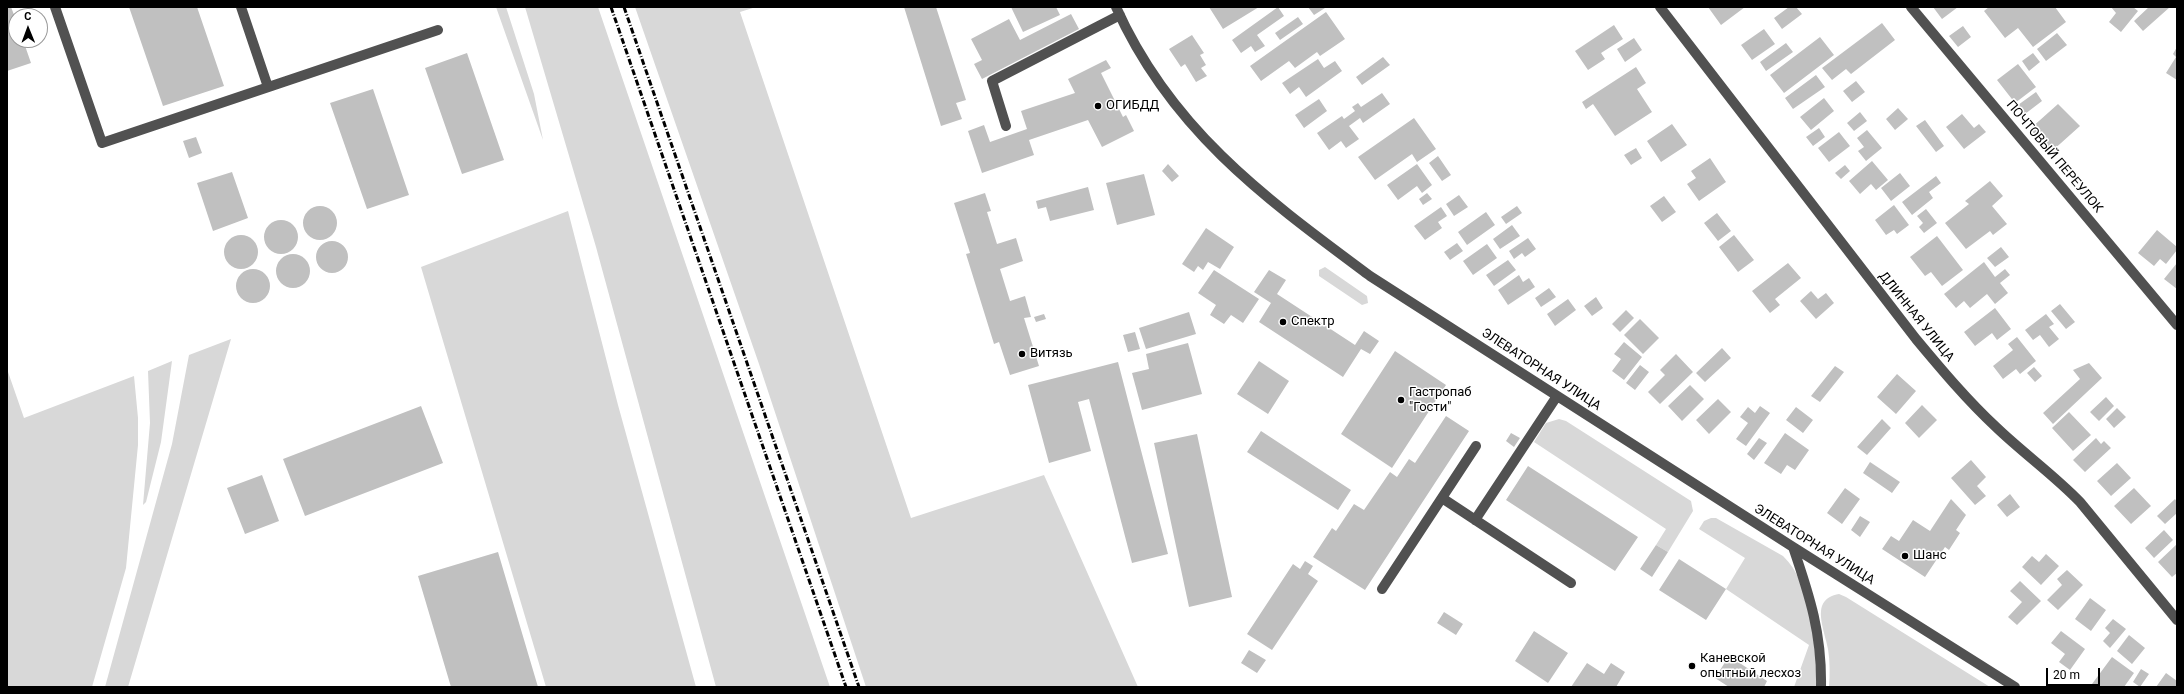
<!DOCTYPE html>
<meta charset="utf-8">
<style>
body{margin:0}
#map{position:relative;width:2184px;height:694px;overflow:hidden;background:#fff;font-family:Roboto,sans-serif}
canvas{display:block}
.frame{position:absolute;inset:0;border:8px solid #000;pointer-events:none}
.north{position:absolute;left:8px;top:8px;width:40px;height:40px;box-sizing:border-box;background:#fff;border:1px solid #999;border-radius:50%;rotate:359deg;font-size:11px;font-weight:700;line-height:16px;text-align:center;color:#000}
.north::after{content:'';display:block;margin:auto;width:14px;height:18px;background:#000;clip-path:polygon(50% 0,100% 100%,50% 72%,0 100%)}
.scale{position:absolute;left:2046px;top:668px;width:54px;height:18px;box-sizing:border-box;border:2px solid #000;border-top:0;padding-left:5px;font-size:12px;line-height:14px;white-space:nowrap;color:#000;-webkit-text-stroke:3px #fff;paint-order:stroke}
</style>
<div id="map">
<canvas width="2184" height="694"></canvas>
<div class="frame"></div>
<div class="north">С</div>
<div class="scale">20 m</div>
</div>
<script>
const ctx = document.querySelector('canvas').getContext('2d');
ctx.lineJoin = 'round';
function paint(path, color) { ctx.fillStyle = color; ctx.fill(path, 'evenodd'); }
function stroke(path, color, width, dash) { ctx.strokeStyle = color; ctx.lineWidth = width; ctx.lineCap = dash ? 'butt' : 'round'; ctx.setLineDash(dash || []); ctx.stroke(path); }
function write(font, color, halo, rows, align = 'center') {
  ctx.font = font + ' Roboto,sans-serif'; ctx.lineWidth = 3; ctx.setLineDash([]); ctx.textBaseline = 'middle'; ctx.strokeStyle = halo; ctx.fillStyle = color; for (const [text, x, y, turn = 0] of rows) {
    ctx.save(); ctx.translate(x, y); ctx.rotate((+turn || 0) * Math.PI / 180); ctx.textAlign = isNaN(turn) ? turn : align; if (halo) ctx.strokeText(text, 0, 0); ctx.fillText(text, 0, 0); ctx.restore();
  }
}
paint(new Path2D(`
 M496,7H506L534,94L543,140Z
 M525,7H598L830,687H716L596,247Z
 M635,7H756L740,12L911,518L1044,475L1138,687H866L759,364Z
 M568,211L618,405L696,687H546L421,267Z
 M1325,267L1367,296L1368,303L1362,305L1319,276V270Z
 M231,339L128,687H105L172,444L189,355Z
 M172,361L161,442L146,502L143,505L150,423L148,371Z
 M7,369L24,418L134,376L138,418V445L126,568L92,687H7Z
 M1559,419L1566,421L1691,501L1693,511L1668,552L1656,545L1666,529L1534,442L1546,423Z
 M1711,518H1716L1783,556C1813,584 1815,648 1817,687H1794L1809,645L1726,589L1745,558L1699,529L1704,521Z
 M1839,594L1846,597L1990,687H1829C1830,675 1830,661 1828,649C1826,637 1818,618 1822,606C1825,598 1832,595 1839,594Z`), '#d8d8d8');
paint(new Path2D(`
 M7,7H11L16,20V40H23L31,63L7,71Z
 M129,7H197L224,86L163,106Z
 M904,7H936L966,100L956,103L962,119L941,126Z
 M1011,7H1056L1060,15L1023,32Z
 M1209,7H1259L1223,29Z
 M1278,7L1284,16L1257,35L1265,46L1255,52L1251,46L1241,53L1232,40Z
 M1308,7H1324L1325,8L1314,15Z
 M1708,7H1745L1721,25Z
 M1789,7H1796L1802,14L1782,29L1774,18Z
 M1933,7H1958L1942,19Z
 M1989,7H2055L2066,22L2033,47L2018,28L2005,38L1984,11Z
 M2111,7H2133L2138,11L2121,32L2109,22L2116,13Z
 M2149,7H2170L2143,31L2134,21Z
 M1326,12L1345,39L1320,56L1317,52L1295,68L1289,61L1261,81L1250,66Z
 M1071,14L1079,29L982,79L974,64L982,60L971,39L1009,19L1020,40Z
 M1298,17L1303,24L1280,40L1275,33Z
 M1882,23L1895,40L1851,74L1846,69L1832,80L1822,68Z
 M1614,25L1623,39L1601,53L1605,59L1588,70L1575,51Z
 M1963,26L1971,37L1958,47L1949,36Z
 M1764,29L1775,44L1752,60L1741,45Z
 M2057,33L2067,45L2046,61L2037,49Z
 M1192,35L1204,53L1200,55L1206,65L1201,68L1207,76L1196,82L1185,64L1181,67L1169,49Z
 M1820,37L1834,55L1784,93L1770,75Z
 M1634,38L1642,50L1625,62L1617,49Z
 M1786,43L1793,52L1766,71L1760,62Z
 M2177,47V80L2166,73L2176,57L2173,54Z
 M467,53L504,160L462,174L425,68Z
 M2033,53L2040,62L2029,71L2022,61Z
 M1383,57L1390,65L1362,85L1356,77Z
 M1318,59L1324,68L1335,61L1342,71L1306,97L1299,87L1290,94L1282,83Z
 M1106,60L1111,68L1101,73L1123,117L1126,115L1134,131L1102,147L1088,120L1029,140L1034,155L982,173L968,131L984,125L990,142L1027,129L1021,111L1075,93L1068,79Z
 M2018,64L2036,87L2015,103L1997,80Z
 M1636,67L1646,83L1637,89L1652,112L1615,136L1593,104L1586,109L1582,102Z
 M1816,75L1825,87L1793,109L1785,98Z
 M1856,81L1865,92L1852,102L1843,91Z
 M373,89L409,195L367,209L330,103Z
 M2036,92L2042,101L2025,114L2018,105Z
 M1382,93L1390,104L1363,123L1360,118L1349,126L1359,139L1346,148L1341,141L1329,150L1317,133L1342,116L1344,119L1355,111L1352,107L1358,103L1361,107Z
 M1824,98L1834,111L1811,130L1800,117Z
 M1319,99L1327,111L1304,128L1295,115Z
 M2058,104L2080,126L2051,152L2030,129Z
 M1898,108L1908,119L1895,130L1886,119Z
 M1860,112L1867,121L1854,131L1847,123Z
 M1962,114L1974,128L1979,124L1986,132L1964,149L1946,127Z
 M1414,118L1436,149L1417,162L1412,154L1375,180L1358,157Z
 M1925,120L1944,146L1936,152L1916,126Z
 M1672,124L1687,145L1661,162L1647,141Z
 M1819,128L1825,137L1813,146L1806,137Z
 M1867,130L1882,148L1866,161L1858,151L1864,147L1857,138Z
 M1839,132L1850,146L1829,162L1818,148Z
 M196,137L202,153L189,158L183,141Z
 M1636,148L1642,158L1631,165L1624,155Z
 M1438,156L1451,175L1442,181L1429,163Z
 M1710,158L1726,182L1699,201L1687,184L1696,178L1691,171Z
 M1872,161L1888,180L1876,190L1871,184L1860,194L1849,181Z
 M1168,164L1179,176L1172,182L1162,171Z
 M1417,164L1432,185L1422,193L1417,186L1398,200L1387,185Z
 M1845,165L1850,171L1841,179L1835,173Z
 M232,172L248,218L213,231L197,183Z
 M1900,173L1910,186L1891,201L1881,188Z
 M1144,174L1155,215L1117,225L1106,183Z
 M1936,176L1941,183L1929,192L1933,198L1912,215L1902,202Z
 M1990,181L2003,196L1992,206L2007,224L1993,235L1990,231L1966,249L1945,223L1969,204L1965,201Z
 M1088,187L1094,210L1050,221L1046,207L1038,209L1036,201Z
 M985,193L991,211L987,212L997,244L1016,238L1023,261L1000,269L1010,301L1025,296L1031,317L1024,318L1039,366L1010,375L999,342L994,344L966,254L970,253L954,203Z
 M1427,193L1432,199L1423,205L1419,199Z
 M1459,195L1468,207L1454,216L1446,204Z
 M1664,196L1676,212L1662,222L1650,206Z
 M1894,205L1909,225L1897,234L1894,230L1886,235L1875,220Z
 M1517,206L1522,213L1506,224L1501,217Z
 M303 223a17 17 0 1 1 34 0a17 17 0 1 1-34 0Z
 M1441,207L1447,216L1438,222L1442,228L1425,240L1414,226Z
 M1926,209L1937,223L1924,233L1919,227L1923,223L1917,216Z
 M1486,212L1495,225L1467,245L1458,232Z
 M1717,213L1731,231L1718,241L1704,223Z
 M264 237a17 17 0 1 1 34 0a17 17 0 1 1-34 0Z
 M1512,225L1520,236L1500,249L1493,239Z
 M1206,228L1234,247L1220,269L1208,262L1203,270L1198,266L1194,272L1182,264Z
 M2157,230L2177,247V250L2166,264L2160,259L2154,266L2138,253Z
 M1734,235L1754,260L1738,272L1719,247Z
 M224 252a17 17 0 1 1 34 0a17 17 0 1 1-34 0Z
 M1937,236L1963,270L1942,286L1931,272L1925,276L1910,257Z
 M1528,238L1536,249L1525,257L1522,253L1514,259L1509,251Z
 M316 257a16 16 0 1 1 32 0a16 16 0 1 1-32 0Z
 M1457,243L1463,251L1450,260L1444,252Z
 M1487,244L1497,258L1473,275L1463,261Z
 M2001,247L2009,257L1995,267L1987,258Z
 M276 271a17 17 0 1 1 34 0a17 17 0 1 1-34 0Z
 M1508,260L1516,270L1494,286L1486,275Z
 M1984,262L1995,277L2005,269L2010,275L2000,283L2008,293L1995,304L1987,294L1970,308L1964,301L1956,308L1944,294Z
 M1788,263L1801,278L1775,299L1780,305L1770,313L1752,291Z
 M2177,263V289L2164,279Z
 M236 286a17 17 0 1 1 34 0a17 17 0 1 1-34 0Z
 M1214,270L1259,299L1243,323L1231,315L1224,324L1210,315L1216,305L1198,293Z
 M1269,270L1286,280L1277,294L1355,345L1364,331L1379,341L1370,354L1361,349L1343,377L1259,322L1271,303L1254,292Z
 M1519,275L1523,282L1529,278L1535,287L1508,305L1498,290Z
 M1549,288L1556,297L1541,307L1535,298Z
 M1811,291L1818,299L1826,293L1834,303L1816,319L1800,301Z
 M1596,297L1603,308L1592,316L1584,306Z
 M1568,299L1576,310L1555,326L1547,314Z
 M2060,304L2075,322L2066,329L2051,311Z
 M1995,308L2011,329L1997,340L1992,333L1975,346L1964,332Z
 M1626,310L1634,318L1620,332L1612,324Z
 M1189,312L1196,334L1146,349L1139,328Z
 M1044,314L1046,319L1036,322L1034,317Z
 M2046,314L2054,324L2049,327L2059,339L2049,347L2040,335L2033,340L2025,330Z
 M1640,319L1659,338L1643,354L1624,335Z
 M1135,332L1140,349L1128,352L1123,335Z
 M2017,337L2036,361L2020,374L2016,369L2003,379L1993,366L2013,350L2008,344Z
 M1624,342L1642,357L1624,380L1612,371L1621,359L1614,354Z
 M1188,343L1202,394L1142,410L1132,373L1149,369L1146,354Z
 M1722,348L1731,358L1705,382L1696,373Z
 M1395,351L1446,385L1392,468L1341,434Z
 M1676,354L1693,372L1660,404L1648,392L1665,375L1660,370Z
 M1259,361L1289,381L1268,414L1237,394Z
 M1118,362L1168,554L1132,563L1089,399L1078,402L1091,451L1049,463L1028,385Z
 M2089,363L2102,378L2053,424L2043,413L2080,379L2073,370Z
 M1640,365L1649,372L1635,390L1626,383Z
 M1835,366L1844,372L1820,402L1811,396Z
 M2034,367L2042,376L2035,382L2027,373Z
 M1897,374L1916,391L1896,414L1877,397Z
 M1690,385L1704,399L1682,421L1668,406Z
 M2106,397L2114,406L2099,421L2090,412Z
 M1718,399L1731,412L1709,434L1696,420Z
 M1922,405L1937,420L1919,438L1905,423Z
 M421,406L443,463L305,516L283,459Z
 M1760,406L1770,413L1746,446L1736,439L1748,423L1740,417L1748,407L1755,413Z
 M1796,407L1813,420L1803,433L1786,420Z
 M2117,408L2126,417L2114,428L2106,419Z
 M2069,412L2091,435L2073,451L2052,428Z
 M1446,416L1469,431L1365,590L1313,557L1332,528L1336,531L1354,504L1364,510L1390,472L1397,477L1409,459L1415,463Z
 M1882,419L1891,428L1867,455L1857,447Z
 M1261,431L1351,490L1338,510L1247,452Z
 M1511,433L1520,438L1514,447L1506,441Z
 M1785,433L1809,450L1795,470L1787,465L1781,474L1764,463Z
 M1197,434L1232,597L1189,607L1154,443Z
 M1759,438L1767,443L1754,460L1747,454Z
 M2096,438L2101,444L2104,441L2111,448L2085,472L2073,460Z
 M1971,460L1986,477L1977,486L1986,496L1975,505L1951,478Z
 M1870,462L1900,482L1892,493L1863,473Z
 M2117,463L2131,478L2111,496L2097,481Z
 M1528,466L1638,537L1615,571L1506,500Z
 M262,475L279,521L245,534L227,488Z
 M1845,488L1860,499L1842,524L1827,513Z
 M2134,488L2151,506L2131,524L2114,506Z
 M2010,494L2020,507L2007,517L1997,505Z
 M1951,499L1966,515L1956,530L1960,533L1949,550L1945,547L1925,577L1882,549L1891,536L1899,541L1913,520L1930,531Z
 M2175,499L2177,502V513L2165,524L2157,516Z
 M1860,516L1870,522L1860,537L1851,530Z
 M2164,530L2173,540L2154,558L2145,548Z
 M2177,544V573L2172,577L2158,562Z
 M1656,545L1668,552L1652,577L1640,569Z
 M498,552L538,687H451L418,576Z
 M2046,554L2059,566L2041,585L2022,567L2032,556L2039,562Z
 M1679,559L1726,589L1706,620L1659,590Z
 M1305,561L1313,566L1308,574L1318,581L1272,650L1247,634L1293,564L1300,569Z
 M2067,570L2083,585L2058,610L2047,600L2062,585L2057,579Z
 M2020,581L2041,601L2017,625L2008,617L2022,602L2010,591Z
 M2090,598L2106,610L2091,631L2075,619Z
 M1444,612L1463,624L1456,635L1437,623Z
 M2113,619L2126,629L2110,648L2103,641L2110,633L2105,628Z
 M1534,631L1568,653L1548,683L1515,661Z
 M2061,631L2085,649L2070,670L2059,662L2065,654L2051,643Z
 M2129,635L2145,648L2132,664L2117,651Z
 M1249,650L1266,660L1257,673L1241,663Z
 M1729,656L1767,681L1764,687H1729L1715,678Z
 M2112,657L2134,673L2124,687H2096L2092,684Z
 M1587,663L1604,674L1611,663L1625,672L1616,687H1571Z
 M2141,669L2149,674L2140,687L2133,682Z
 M2166,673L2177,681V687H2156Z`), '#c0c0c0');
stroke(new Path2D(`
 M55,7L102,143L438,30
 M241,7L268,87
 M1116,7C1171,130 1265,198 1370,276L1793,547L2015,687
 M1660,7L1916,339C1941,369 1967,400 1996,427C2023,453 2054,475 2080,502L2177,620
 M1911,7L2177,325
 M1006,126L992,81L1120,15
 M1442,498L1571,583
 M1475,520L1557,396
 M1793,547C1810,597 1822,634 1821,687
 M1382,589L1476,446`), '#515151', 10);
stroke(new Path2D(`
 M611,7L846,687
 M624,7L859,687`), '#000', 3, [6, 2, 1, 2]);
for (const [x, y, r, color] of [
 [1098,106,4,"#000"],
 [1283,322,4,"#000"],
 [1022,354,4,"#000"],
 [1401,400,4,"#000"],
 [1905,556,4,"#000"],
 [1692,666,4,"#000"]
]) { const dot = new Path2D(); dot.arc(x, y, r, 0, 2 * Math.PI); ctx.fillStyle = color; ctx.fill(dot); stroke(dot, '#fff', 1.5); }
write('13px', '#000', '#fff', [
 ["ОГИБДД",1106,106],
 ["Спектр",1291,322],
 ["Витязь",1030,354],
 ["Гастропаб",1409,393],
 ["\"Гости\"",1409,408],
 ["Шанс",1913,556],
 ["Каневской",1700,659],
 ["опытный лесхоз",1700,674]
], 'left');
write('13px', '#000', '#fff', [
 ["ПОЧТОВЫЙ ПЕРЕУЛОК",2054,157,50],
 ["ДЛИННАЯ УЛИЦА",1916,317,51],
 ["ЭЛЕВАТОРНАЯ УЛИЦА",1541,370,33],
 ["ЭЛЕВАТОРНАЯ УЛИЦА",1814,545,32]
]);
</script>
